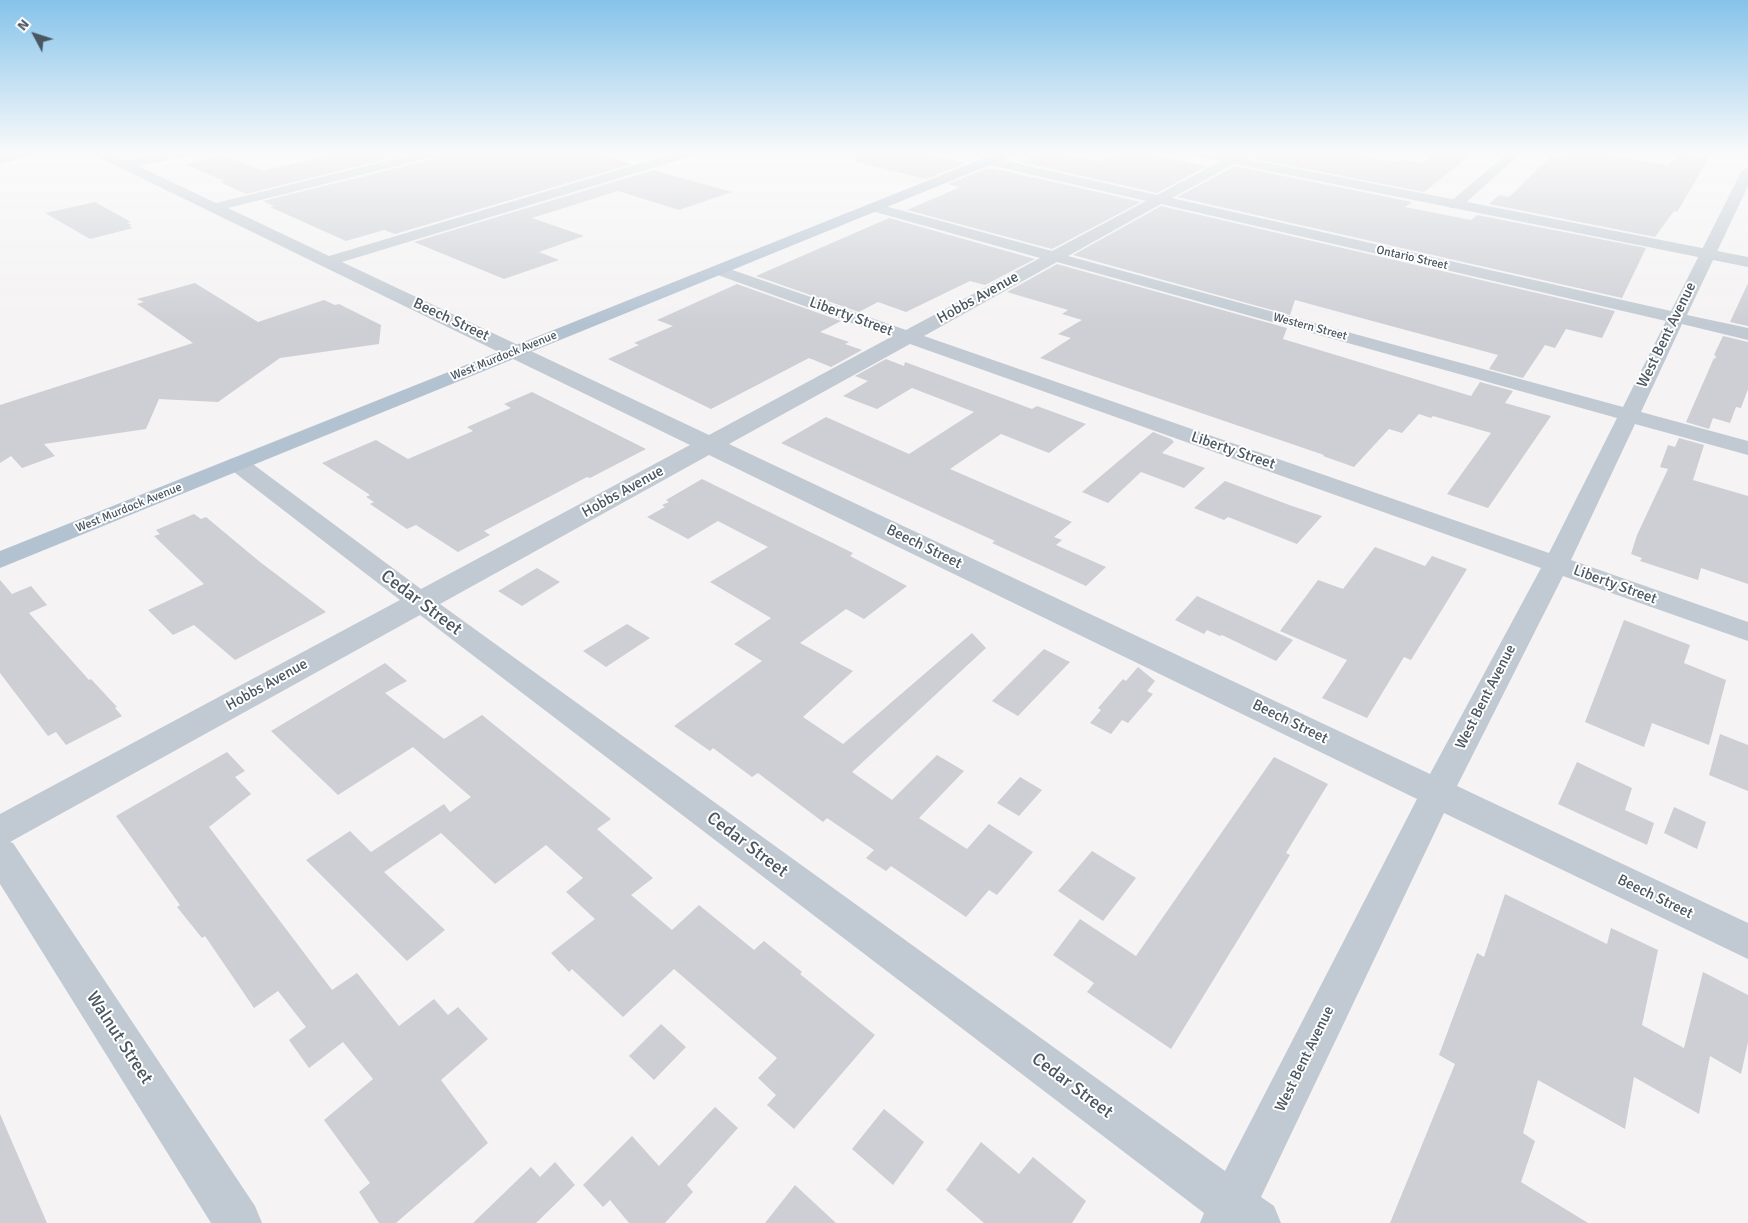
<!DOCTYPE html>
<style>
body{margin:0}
#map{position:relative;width:1748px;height:1223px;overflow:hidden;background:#f5f3f3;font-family:Signika,sans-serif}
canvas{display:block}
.north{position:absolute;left:10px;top:10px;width:50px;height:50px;-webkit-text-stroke:4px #fff;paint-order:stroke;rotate:310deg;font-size:14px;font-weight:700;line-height:20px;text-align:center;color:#4a5661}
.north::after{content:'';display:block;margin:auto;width:18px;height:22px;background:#4a5661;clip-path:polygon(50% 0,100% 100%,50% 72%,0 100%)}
</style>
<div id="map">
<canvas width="1748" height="1223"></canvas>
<div class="north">N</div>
</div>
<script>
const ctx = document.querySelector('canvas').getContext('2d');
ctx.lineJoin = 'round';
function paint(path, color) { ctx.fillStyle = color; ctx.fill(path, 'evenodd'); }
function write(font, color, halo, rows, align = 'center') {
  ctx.font = font + ' Signika,sans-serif'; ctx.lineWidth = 4; ctx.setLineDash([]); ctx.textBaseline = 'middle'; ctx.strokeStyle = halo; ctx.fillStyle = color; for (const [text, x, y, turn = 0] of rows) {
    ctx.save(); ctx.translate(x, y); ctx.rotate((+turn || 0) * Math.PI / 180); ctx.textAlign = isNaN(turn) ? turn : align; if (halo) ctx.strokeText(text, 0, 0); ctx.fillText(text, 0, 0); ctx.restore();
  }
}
paint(new Path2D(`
 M339,153L352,155L362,153H411L246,194L220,182L224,181L184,164L224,155L263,171Z
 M441,153H592L632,164L395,234L384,230L346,241L270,207L274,206L263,201L437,158Z
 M857,153H921L966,163L926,179L856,162Z
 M1043,153H1056L1101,161L1121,153H1142L1207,166L1157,193L1020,162Z
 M1253,153H1345L1396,162L1401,159L1422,163L1436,153H1473L1424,192L1250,158Z
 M1566,153H1597L1668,165L1671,161H1674L1680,154L1709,158L1677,212L1674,211L1655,237L1489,204L1499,195L1509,197L1551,156L1560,158Z
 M1235,166L1412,202L1405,207L1471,220L1477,215L1646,248L1622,298L1177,197Z
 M988,168L1001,170L1141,202L1052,249L907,210L960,187L947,184Z
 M653,170L732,192L679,210L618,191L532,218L584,236L539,252L559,260L504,279L414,242Z
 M95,202L131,222L127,223L132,225L129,226L133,228L90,239L45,213Z
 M1161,206L1615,311L1602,338L1566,329L1555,348L1545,345L1523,378L1489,369L1498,355L1295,300L1290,315L1073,255Z
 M889,218L1035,259L985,285L970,281L906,312L878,302L859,312L756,276Z
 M1057,264L1287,328L1283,339L1471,396L1480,382L1513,391L1505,403L1551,416L1488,508L1447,494L1491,433L1433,416L1431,418L1419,414L1402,433L1389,429L1354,467L1323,456L1324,455L1040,358L1071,338L1058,334L1082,320L1062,314L1068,310L1007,292Z
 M195,283L258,322L324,300L335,305L339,304L381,325L379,344L280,358L218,402L159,399L146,429L44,444L55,456L22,468L11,456L0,463V405L193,343L137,304L144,302L137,299Z
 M1748,283V326L1730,322Z
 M737,284L841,321L820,332L849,342L845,344L862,350L831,367L809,358L711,409L608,359L639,345L634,343L673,326L657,320Z
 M1723,336L1748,342V389L1741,408L1736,407L1730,423L1713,418L1709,429L1686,422L1714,358L1715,359L1716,356L1714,355Z
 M886,359L904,366L905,362L1032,409L1037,406L1086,424L1049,453L1001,434L950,469L1072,522L1054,537L1062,540L1056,545L1106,567L1086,586L992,543L995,541L781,443L826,417L909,454L974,412L912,388L877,409L843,396L868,381L855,376Z
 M532,392L646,449L590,478L587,477L484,531L490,535L458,552L416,525L407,529L370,504L374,502L366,497L370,495L322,463L376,440L408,459L473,431L467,427L511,408L504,404Z
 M1153,432L1171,439L1174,442L1162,453L1205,468L1184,488L1141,472L1108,503L1082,492Z
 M1679,438L1704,445L1693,480L1748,496V584L1701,568L1698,580L1640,561L1642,558L1631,554L1637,535L1668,469L1660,467L1668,445L1675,447Z
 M702,479L853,553L850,556L907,586L864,619L846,609L800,643L853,671L803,717L843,744L972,633L986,648L852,772L892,800L937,755L964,771L919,818L967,849L989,824L1033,852L997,895L989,890L966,917L891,866L886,871L866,858L874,850L827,818L823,822L758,773L752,777L713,748L710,751L674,726L762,661L734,644L771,618L710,582L768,547L718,521L688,539L647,517L665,507L662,505L669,502L666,500Z
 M1225,481L1292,506L1322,516L1297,544L1228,517L1224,520L1194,508Z
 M194,514L201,519L206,517L260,562L326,612L235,660L194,625L173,635L148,610L204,584L154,536L160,534L156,530Z
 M1375,547L1425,566L1432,556L1467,569L1411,660L1404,657L1367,718L1322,698L1347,660L1280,631L1318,580L1343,589Z
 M537,568L560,582L522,606L498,591Z
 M0,580L12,594L31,586L47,605L29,613L89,680L91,679L117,707L115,708L122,716L66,745L56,732L48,736L0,673Z
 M1197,596L1293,640L1276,661L1222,635L1220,636L1207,630L1204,634L1175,620Z
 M1624,620L1690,645L1684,663L1726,680L1709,745L1652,723L1644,747L1585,722Z
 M627,624L650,638L606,667L583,651Z
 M1044,649L1070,662L1018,716L992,701Z
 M385,663L407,681L385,693L444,739L482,715L611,819L597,829L653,878L631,895L672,930L699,905L754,950L764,941L802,972L800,974L875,1035L794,1129L767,1105L776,1095L758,1078L777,1058L674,969L623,1017L572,969L569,972L551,953L595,919L566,892L583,878L546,845L495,884L441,833L384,872L445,930L407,961L306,860L350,831L371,852L444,804L450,812L471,797L413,747L338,795L271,731Z
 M1138,667L1155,681L1147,691L1153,694L1128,723L1122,720L1111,734L1090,723L1101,710L1098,708L1123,679L1126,681Z
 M1720,734L1748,745V791L1709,775Z
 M227,752L245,771L235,777L251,794L209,827L332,990L357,973L399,1026L434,999L448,1015L458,1007L488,1039L441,1080L488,1143L396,1223H379L359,1192L370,1183L324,1120L373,1079L343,1042L309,1068L289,1040L306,1027L278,991L254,1008L205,936L202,938L177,907L180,905L116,816Z
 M1274,757L1328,784L1286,853L1290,855L1171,1049L1087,992L1094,983L1053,955L1080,919L1136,956Z
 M1577,762L1632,788L1625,810L1654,823L1647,845L1558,804Z
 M1020,777L1042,790L1019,816L997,803Z
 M1674,807L1706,822L1697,849L1664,833Z
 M1092,851L1136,878L1103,921L1058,891Z
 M1505,894L1607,944L1611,928L1658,950L1642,1025L1684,1048L1703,972L1748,995V1042L1741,1074L1710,1056L1699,1114L1634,1077L1625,1129L1538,1080L1523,1133L1535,1141L1521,1182L1588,1223H1390L1455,1064L1439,1055L1477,953L1484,957Z
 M661,1024L686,1047L654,1080L629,1056Z
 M715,1107L738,1128L687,1185L693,1192L665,1223H629L610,1200L603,1207L583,1185L632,1136L659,1166Z
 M884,1109L924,1142L893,1185L852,1149Z
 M0,1114L47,1223H0Z
 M981,1142L1019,1174L1033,1157L1086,1201L1072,1223H984L946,1190Z
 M555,1162L575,1185L536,1223H473L531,1167L540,1177Z
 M795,1185L836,1223H765Z`), '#cdcfd5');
paint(new Path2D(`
 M12,153H31L29,156L0,164V156Z
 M94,153H110L127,161L166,153H189L187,156L138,166L216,203L418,153H439L437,156L228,208L329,256L675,153H694L692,156L342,262L709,435L891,337L712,273L710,270L712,267H724L906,330L1040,258L868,210L866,207L868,204H878L1052,251L1146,201L985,164L983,161L985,158L989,157L1157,195L1236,153H1251L1249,156L1172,198L1671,311L1741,172L1748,168V186L1687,315L1748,328V340L1682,324L1641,412L1748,441V455L1635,424L1571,560L1748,622V641L1563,576L1457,786L1748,923V959L1444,813L1261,1197L1274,1206L1281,1223H1200L1204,1213L420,615L10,842L13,843L255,1206L262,1223H211L0,884V814L400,600L230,469L227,464L230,459L238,457L246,459L421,589L690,445L96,156ZM1161,204L1666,321L1623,407L1068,256ZM1057,262L1617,418L1549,553L924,336ZM910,344L1541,568L1430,774L729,444ZM709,455L1417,799L1225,1171L440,604Z
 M1508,153H1521L1460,208H1450L1448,205L1450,202Z`), '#c1cad2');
paint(new Path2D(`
 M1193,153H1217L1748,257V267L1199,157Z`), '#c1cad2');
paint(new Path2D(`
 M997,153H1014L1012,156L0,568V551Z`), '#b3c2d1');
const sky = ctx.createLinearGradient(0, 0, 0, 324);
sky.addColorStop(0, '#85c3ea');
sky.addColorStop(0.47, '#fafafa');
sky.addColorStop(1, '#fafafa00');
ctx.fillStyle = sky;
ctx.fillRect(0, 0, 1748, 324);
write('12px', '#4a5661', '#fff', [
 ["Ontario Street",1412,258,13],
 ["Western Street",1310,327,15],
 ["West Murdock Avenue",504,356,-22],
 ["West Murdock Avenue",129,508,-22]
]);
write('15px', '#4a5661', '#fff', [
 ["Hobbs Avenue",978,298,-29],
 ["Liberty Street",851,317,20],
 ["Beech Street",451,320,25],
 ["West Bent Avenue",1667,335,-64],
 ["Liberty Street",1233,451,19],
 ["Hobbs Avenue",623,492,-29],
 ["Beech Street",924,547,26],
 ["Liberty Street",1615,585,20],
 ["Hobbs Avenue",267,685,-29],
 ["West Bent Avenue",1486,697,-63],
 ["Beech Street",1290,722,26],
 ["Beech Street",1655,897,26],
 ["West Bent Avenue",1305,1059,-64]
]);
write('18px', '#4a5661', '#fff', [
 ["Cedar Street",421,603,37],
 ["Cedar Street",747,845,37],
 ["Walnut Street",119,1038,57],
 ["Cedar Street",1072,1086,37]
]);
</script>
